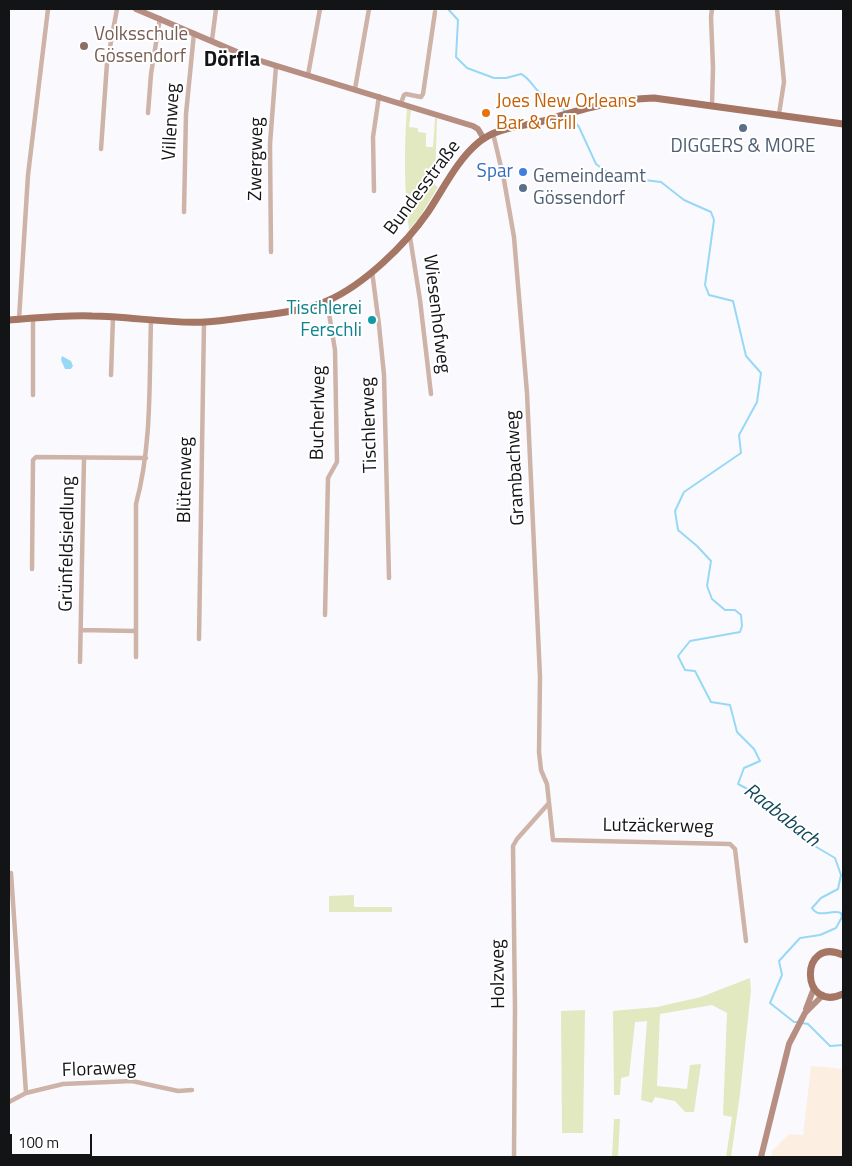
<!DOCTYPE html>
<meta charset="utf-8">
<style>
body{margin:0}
#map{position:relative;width:852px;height:1166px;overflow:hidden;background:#fafafe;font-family:"Titillium Web",sans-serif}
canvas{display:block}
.frame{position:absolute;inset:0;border:10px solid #131416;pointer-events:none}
.scale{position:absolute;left:10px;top:1134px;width:82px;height:22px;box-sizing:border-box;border:2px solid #131416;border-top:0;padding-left:6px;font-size:15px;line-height:18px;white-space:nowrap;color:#131416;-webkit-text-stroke:4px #fff;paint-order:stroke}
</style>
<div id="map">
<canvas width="852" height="1166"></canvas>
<div class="frame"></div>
<div class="scale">100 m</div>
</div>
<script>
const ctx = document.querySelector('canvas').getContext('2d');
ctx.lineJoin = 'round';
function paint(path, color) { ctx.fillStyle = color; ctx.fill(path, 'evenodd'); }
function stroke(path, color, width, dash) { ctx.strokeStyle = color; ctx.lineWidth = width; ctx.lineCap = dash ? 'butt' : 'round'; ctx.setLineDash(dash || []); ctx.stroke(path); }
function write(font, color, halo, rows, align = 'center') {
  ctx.font = font + ' "Titillium Web",sans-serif'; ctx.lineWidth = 4; ctx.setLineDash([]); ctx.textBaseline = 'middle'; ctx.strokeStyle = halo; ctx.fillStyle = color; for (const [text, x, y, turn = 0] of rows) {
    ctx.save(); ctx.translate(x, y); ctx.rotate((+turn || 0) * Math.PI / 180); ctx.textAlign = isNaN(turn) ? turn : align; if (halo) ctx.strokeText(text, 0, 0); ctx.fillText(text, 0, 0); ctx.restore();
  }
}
paint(new Path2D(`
 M811,1066L843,1069V1157H771L772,1151L789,1134L803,1135Z`), '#fceee0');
paint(new Path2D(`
 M407,108L411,110L409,127L418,128V132L426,133V147H433L435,118H437L435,185L438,187L419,218L409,230C404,189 404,149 407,108Z
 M354,895V907H392V912H329V896Z
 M750,978L751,990L740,1094L731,1157H726L732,1117L723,1115L727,1013L712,1005L660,1014L657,1086L687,1089L690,1065L701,1064L694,1112H685L675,1101L655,1097L652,1103L641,1100L647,1021L635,1022L629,1076L621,1078L620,1095H614L613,1011L657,1007L701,997Z
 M585,1010L583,1133H562L561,1011Z
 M614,1119H620L618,1157H612Z`), '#e2e8c0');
paint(new Path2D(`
 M62,356L71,361L73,366L71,369H65L61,360Z`), '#97d8f5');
stroke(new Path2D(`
 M448,9L458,20L456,57L467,68L494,78H506L521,74C529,78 532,85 539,92C546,100 558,103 565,111
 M569,115L579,127L596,164L612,176L661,182L684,200L711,212L714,220L705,285L709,295L733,301L746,356L761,373L757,402L739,435L741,453L684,492L675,511L678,530L697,546L711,561L707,586L712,599L725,610H735L741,615L742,626L740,632L690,641L678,656L685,670L695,671L711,702L730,705L737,732L754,749L760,761L744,768L738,784L763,797L771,811L795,832L813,845L835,858L841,875L838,889L821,898L812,908C819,919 831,909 841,913L842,917L836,928L820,935L800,938L779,961L782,975L770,1003L794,1022H797
 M802,1023L808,1024L830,1046L843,1045`), '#97d8f5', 2);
stroke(new Path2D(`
 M777,9L784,82L779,114
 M212,40L216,9
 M308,75L320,9
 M355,89L369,9
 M401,103L404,95L406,94L421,97L423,94L435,12
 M712,105L713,68L711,17L712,9
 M148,113L151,74L160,18
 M493,133L504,180L514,237L527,393L540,677L539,752L541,770L547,784L553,840L730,844L735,849L746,941
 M101,149L107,63L117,9
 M374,191L373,137L379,96
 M184,212L186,114L194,33
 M410,237L420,300L431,394
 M271,252L270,144L276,66
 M372,271L379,325L384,375L389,578
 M19,319L28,175L48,9
 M111,375L113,317
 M33,395V318
 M32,569L33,460L36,457L146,458
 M325,615L328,478L337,462L335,350L327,301
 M81,630L135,631
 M199,639L204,322
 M136,657V504C152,445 149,382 151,321
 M80,662L84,458
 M11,873L26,1093
 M9,1102L26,1093L63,1084L132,1081L178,1091L192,1090
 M514,1157L515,1009L513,846L517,839L549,803`), '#ceb3a9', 4.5);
stroke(new Path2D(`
 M136,9L251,58L473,126L478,129L484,139
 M806,1009L814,988
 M761,1157L789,1044L805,1013L823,995`), '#b78f82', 6);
stroke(new Path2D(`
 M9,320C36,318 64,315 92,316C129,316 167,324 205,322C225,321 245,317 265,315C286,312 307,310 327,301C364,285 406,244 428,212C444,188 457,160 479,142C498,127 521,127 543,121C579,110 616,99 654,98L843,124
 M843,955C799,935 800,1014 843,994`), '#a67665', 7);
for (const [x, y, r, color] of [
 [84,46,5,"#8d6e63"],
 [486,113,5,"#e8710a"],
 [743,128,5,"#5c6f8a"],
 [523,172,5,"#3f7fe0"],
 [523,188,5,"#5c6f8a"],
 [372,320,5,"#0f9aa8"]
]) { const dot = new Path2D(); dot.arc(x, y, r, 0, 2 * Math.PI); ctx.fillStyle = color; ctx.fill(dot); stroke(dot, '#fff', 2); }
write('19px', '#785e54', '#fff', [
 ["Volksschule",94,35],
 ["Gössendorf",94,57]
], 'left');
write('19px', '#c56008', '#fff', [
 ["Joes New Orleans",496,102],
 ["Bar & Grill",496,124]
], 'left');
write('19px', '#131416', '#fff', [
 ["Villenweg",172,122,-87],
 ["Zwergweg",257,159,-89],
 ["Bundesstraße",423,188,-53],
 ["Wiesenhofweg",436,314,83],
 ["Bucherlweg",319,413,-89],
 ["Tischlerweg",370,425,-92],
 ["Grambachweg",516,468,-93],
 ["Blütenweg",186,480,-89],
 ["Grünfeldsiedlung",68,544,-89],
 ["Lutzäckerweg",658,827,1],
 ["Holzweg",499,974,-91],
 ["Floraweg",99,1070,-2]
]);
write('19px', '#4e5e75', '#fff', [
 ["DIGGERS & MORE",743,147],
 ["Gemeindeamt",533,177,"left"],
 ["Gössendorf",533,199,"left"]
]);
write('19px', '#366cbe', '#fff', [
 ["Spar",513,172]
], 'right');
write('19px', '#0d838f', '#fff', [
 ["Tischlerei",362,309],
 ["Ferschli",362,331]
], 'right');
write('italic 20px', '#11475c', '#fff', [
 ["Raababach",781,816,38]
]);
write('bold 21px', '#131416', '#fff', [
 ["Dörfla",232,61]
]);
</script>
